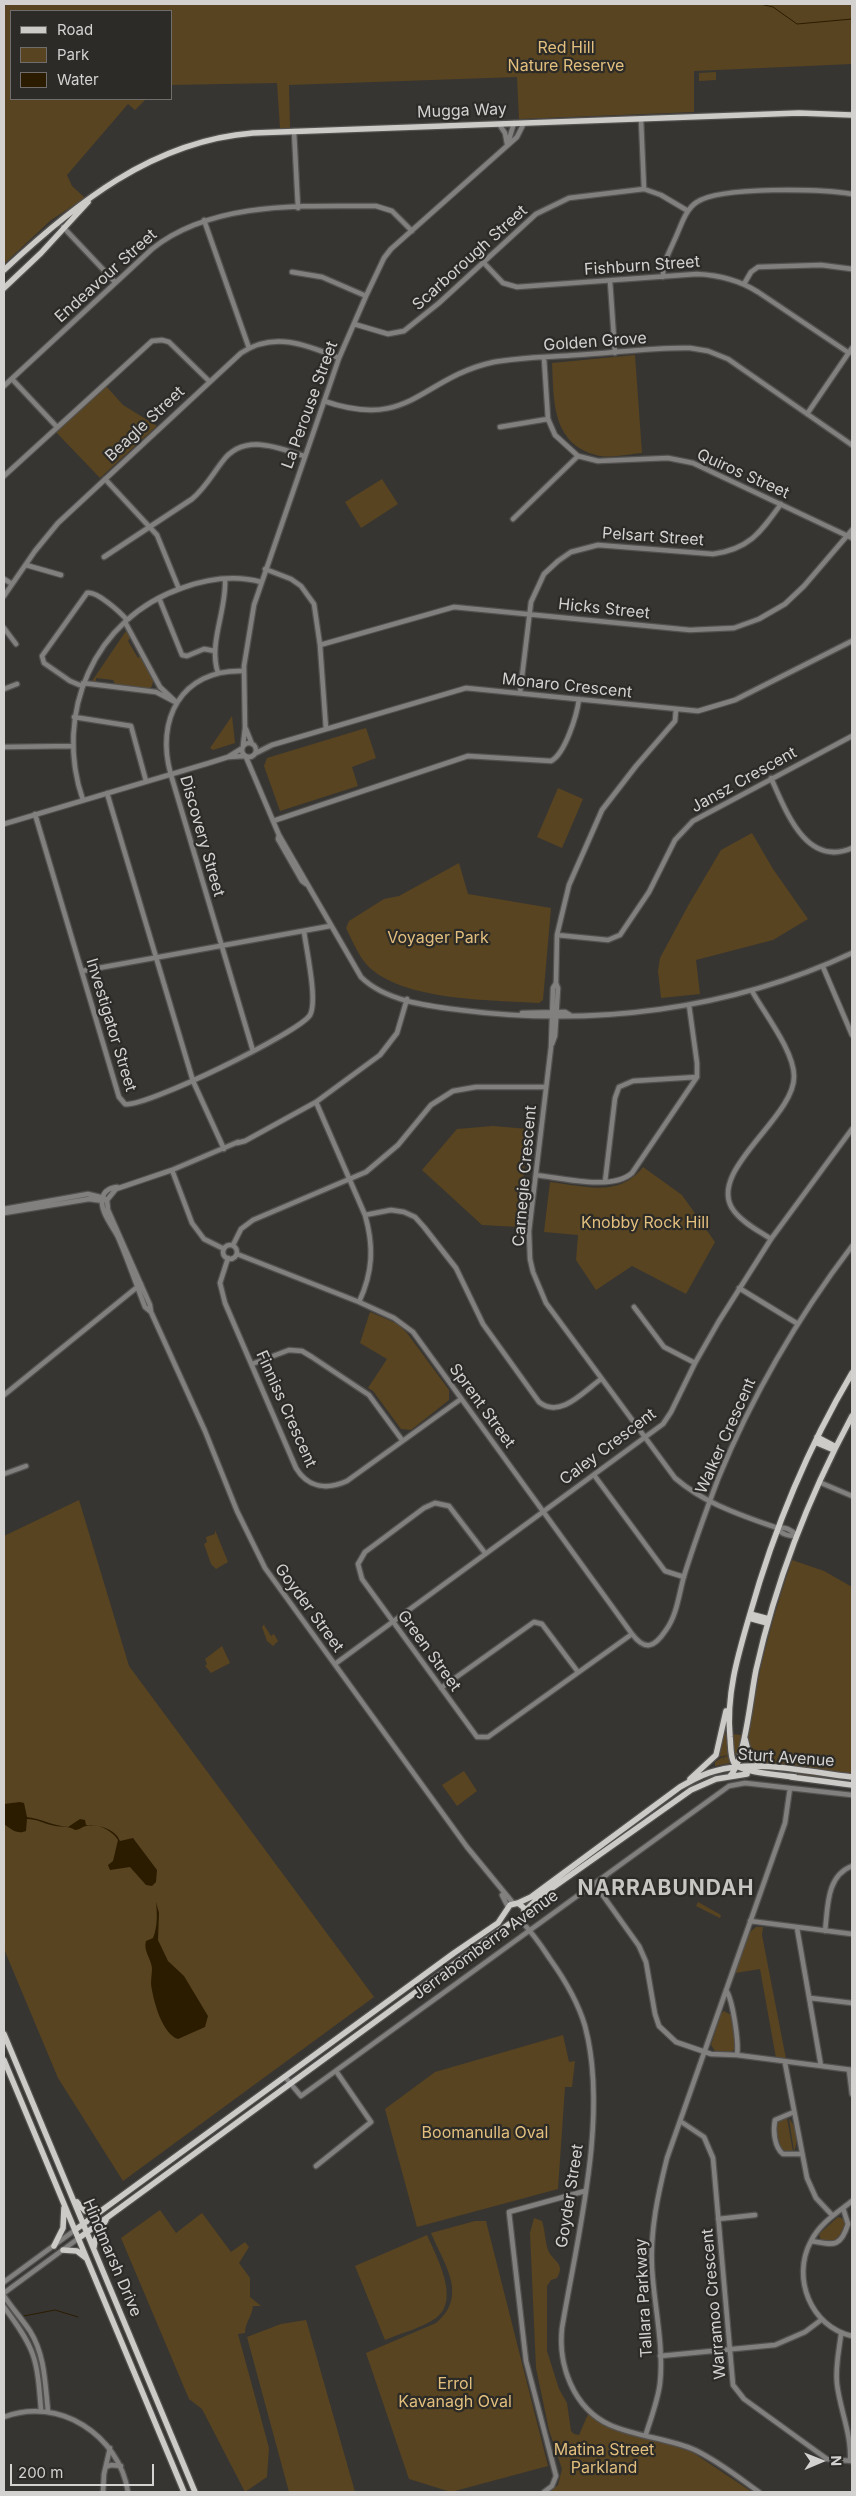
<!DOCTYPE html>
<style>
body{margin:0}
#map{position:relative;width:856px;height:2496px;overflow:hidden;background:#373532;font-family:Inter,sans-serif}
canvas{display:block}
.frame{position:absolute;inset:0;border:5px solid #d3d2d1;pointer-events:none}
.legend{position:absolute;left:10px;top:10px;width:162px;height:90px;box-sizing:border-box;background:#2c2b28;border:1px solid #6f6e6c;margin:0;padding:6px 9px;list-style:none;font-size:15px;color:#d3d2d1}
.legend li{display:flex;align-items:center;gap:10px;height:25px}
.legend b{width:25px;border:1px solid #6f6e6c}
.north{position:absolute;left:796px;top:2436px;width:50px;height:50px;-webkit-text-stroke:4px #2c2b28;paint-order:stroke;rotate:89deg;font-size:14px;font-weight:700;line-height:20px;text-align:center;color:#d3d2d1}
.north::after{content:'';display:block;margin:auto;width:18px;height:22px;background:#d3d2d1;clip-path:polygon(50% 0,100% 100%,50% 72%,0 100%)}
.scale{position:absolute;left:10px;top:2464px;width:144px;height:22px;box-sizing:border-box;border:2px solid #d3d2d1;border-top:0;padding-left:6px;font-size:15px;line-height:18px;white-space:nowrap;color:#d3d2d1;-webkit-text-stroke:4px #2c2b28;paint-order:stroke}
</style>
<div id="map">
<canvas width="856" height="2496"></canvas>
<div class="frame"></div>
<ul class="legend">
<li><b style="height:6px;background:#cdcbc8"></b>Road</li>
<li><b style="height:14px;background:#584420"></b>Park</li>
<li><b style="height:14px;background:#2b1c00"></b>Water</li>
</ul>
<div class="north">N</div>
<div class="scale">200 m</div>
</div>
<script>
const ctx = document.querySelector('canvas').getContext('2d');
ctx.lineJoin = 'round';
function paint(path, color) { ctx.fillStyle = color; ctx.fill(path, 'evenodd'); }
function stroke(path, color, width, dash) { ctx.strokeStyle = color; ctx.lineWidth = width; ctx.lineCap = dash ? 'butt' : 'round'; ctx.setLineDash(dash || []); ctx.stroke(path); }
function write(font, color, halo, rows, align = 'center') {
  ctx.font = font + ' Inter,sans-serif'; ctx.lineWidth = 4.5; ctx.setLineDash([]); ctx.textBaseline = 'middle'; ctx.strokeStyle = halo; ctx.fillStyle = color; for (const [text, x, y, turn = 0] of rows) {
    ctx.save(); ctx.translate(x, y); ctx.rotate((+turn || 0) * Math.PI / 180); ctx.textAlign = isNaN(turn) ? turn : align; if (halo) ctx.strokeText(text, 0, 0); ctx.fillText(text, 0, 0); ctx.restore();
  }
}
paint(new Path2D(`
 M4,4H852V64L694,71V112L519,119L517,77L289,85L290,128H280L277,83L171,85V11H11V99H146L135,110L128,104L67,175L72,186L85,198L51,220L4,264Z
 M716,72V80L699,81V73Z
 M635,355L642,453C629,454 609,459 596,455C551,443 554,399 552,363Z
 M106,386L123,405L157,426L100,478L55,431Z
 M382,479L398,504L361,528L345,502Z
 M126,631L131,636L128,641L138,658L141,655C146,665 159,678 150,689L116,686L113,680L96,678V682L92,681Z
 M232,716L235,743L213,750L210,748Z
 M366,728L376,758L352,767L358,786L280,811L264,766L267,758Z
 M558,788L583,799L562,848L537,837Z
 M752,833L773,869L808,919L773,940L696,960L700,994L661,998L658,971L660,958L689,904L721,850Z
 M459,863L468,894L551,908L543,1000L539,1003C492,1000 401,1001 367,965C358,955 352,940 346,928L349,921L384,899L399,896Z
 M493,1126L528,1129L519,1227L482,1225L422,1170L457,1129Z
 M643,1167L682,1195L715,1242L686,1294L632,1266L596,1290L576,1260L578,1235L544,1232L550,1182C585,1186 619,1198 643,1167Z
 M370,1312L398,1324L407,1333L449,1390V1400L411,1430L401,1429L373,1391L368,1388L387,1359L360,1343Z
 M79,1500L129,1666L374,1997L123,2181L58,2078L4,1949V1536Z
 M215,1530L228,1562L216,1569L211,1564L204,1544L207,1542L206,1537L215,1534Z
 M792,1560L824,1571L852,1587V1774L762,1763L750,1754C746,1737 750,1722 753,1705C762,1655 776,1607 792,1560Z
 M266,1622L264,1625L271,1636L274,1634L278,1641L273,1646L267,1641L262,1627Z
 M222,1646L230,1663L211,1673L205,1666L207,1664L205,1659Z
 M724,1733L727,1734L729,1755L717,1757Z
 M732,1734L741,1735L739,1754H734Z
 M723,1757V1760L724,1757L729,1756L730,1763L715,1766V1762Z
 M464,1771L477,1791L457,1806L442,1785Z
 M782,1771L852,1779V1783L806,1777Z
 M698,1902L721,1915L720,1918L696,1906Z
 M756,1927H763L762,1935L786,2059L776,2058L760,1969L735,1973L750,1932Z
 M724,2011L731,2015L736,2048L730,2053L715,2051L711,2045L721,2014Z
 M563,2035L569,2062L575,2061L572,2087H565L558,2189L417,2227L385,2109L435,2072Z
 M787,2118L793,2152L790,2153L783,2151C779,2144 775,2130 778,2122Z
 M789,2119C796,2125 799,2143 794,2151Z
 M160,2210L176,2233L202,2213L231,2252L245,2242L249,2247L239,2263L250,2278V2297L261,2306H253C252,2317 245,2322 245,2333L238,2334L269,2448L267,2477L245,2492L202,2409L189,2399L121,2238Z
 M838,2217L845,2219V2229L834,2242L821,2241L819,2234Z
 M534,2218L542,2221C545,2230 545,2241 548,2250C553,2262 566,2263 557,2278L551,2280L547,2286V2351L559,2389L567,2403L571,2431L574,2434L579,2435L589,2412L602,2422L692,2452L752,2492H549L558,2485L562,2469L549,2430L536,2368L530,2233Z
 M475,2221H486L548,2466L451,2492L409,2479L366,2353L436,2323C469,2296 444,2264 431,2233Z
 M427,2235C436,2256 461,2300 436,2318C422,2328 401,2333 385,2340L355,2266Z
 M306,2320L307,2323L355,2492H289L247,2337L281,2324Z`), '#584420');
paint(new Path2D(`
 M20,1802L24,1803L27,1817C42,1819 54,1826 68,1827L80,1819L85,1820L86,1825C98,1824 116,1829 120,1841L133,1838L157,1870L156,1882L152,1886L146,1885L130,1867L110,1870L108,1865L113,1861L118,1840C113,1831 96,1822 86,1826C81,1827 80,1830 75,1830C68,1825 59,1828 51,1825C43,1823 36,1819 27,1819L26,1831C17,1835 11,1829 4,1824V1804Z
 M156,1902L159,1913L158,1940L168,1961L184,1976L208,2016L205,2027L178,2039C162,2034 153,2000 151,1984C151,1978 152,1973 152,1968C151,1958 143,1951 146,1941L153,1938C158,1926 157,1913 156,1902Z`), '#2b1c00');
stroke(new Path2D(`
 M760,4L773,7L797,24L852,19
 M24,2316L55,2310L78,2317`), '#2b1c00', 1);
const minor = new Path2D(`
 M641,119L644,189
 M499,124L505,133L507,144
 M294,131L298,208
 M508,143L514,123
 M204,220L249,348
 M63,227L115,282
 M484,263L503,283L517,287L697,274C719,275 739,280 758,292L849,353
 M292,272L322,277L366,296
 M663,277C662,264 669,253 674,241C680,229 685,209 697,202C721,186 822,189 852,194
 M610,281L615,353
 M744,284L751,272L758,267L821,265L852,269
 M354,324L388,334L404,331L439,303L536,214L569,198L644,189L661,195L688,211
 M544,358L548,419L555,435L578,456L598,461L668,458L693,463L852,538
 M12,379L57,427
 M4,386L152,249C212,201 302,206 376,206L392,211L412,231
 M324,401C411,431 420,378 494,362C520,357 549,357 577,355C614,353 653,347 690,348L708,351L728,359L852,445
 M807,414L852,348
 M500,427L548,419
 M4,476L152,341L162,340L169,342L209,381
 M105,479L157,535L179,589
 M513,519L578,456
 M104,557L192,499C205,488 212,475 222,462C243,433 276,447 304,456
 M26,565L61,575
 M265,569L291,579L301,586L314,604L320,645L326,729
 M4,579L12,584
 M4,596L35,551L58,523L241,353C274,331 307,345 339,358
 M159,598L182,655L187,656L204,649L215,651
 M125,622L160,687L177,703
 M4,628L16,644
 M320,645L454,607L690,630L734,628L759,619L785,604L804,586L852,530
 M243,671C181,669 155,720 171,775L253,1051
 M218,673C208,643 227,610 225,579
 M83,683L156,692L177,703
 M82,686L70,681L44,663L42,656L87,593C97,591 120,612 127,620
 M4,689L17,684
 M520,693L531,602L544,574L558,561L571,552L598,545L713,554C749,549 760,533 781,504
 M74,717L131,726L146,781
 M246,729L252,744
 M242 750a7 7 0 1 1 14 0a7 7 0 1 1-14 0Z
 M243,746L245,728L244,666L254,605L339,358L366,296L384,258L391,249L517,137L524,123
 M4,747L72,746
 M256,753L272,745L466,688L698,711L735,700L852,641
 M229,757L244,756
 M246,757L279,835L278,839L302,881L306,884
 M771,778C786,811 806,868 852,848
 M107,793L193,1081L224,1149
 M83,800C53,714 94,618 182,588C207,579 235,575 261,582
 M35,814L119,1097L125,1104C145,1108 300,1032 310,1015C318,1000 306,949 304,931
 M273,821L468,756L551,761C565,754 577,715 579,699
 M4,824L209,763L228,757L241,749
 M279,835L361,977C385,1001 428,1006 460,1010C593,1027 730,1010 852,953
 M557,935L608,940L620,935L649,892L675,840L693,821L852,736
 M823,967L852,1035
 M82,971L330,926
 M556,983L553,988L551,1047L529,1231L530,1259L533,1272L546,1303L675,1478C705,1504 741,1515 777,1528C784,1526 792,1530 796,1535
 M752,991C764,1013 794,1051 794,1076C795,1118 704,1172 734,1211C743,1223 759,1231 771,1239
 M522,1013L565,1012L570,1015
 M552,1044L555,1036L558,988L556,983L557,935L569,885L602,810L636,766L675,721L676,709
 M316,1102L365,1215C374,1246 373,1272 359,1302
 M237,1143L245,1141L316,1102L380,1055L397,1033L407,999
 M172,1170L192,1223L204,1239L224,1249
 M536,1175C562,1178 612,1191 632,1173L697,1077V1063L689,1005
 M605,1182L615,1098L619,1087L633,1081L697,1077
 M117,1187C109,1188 102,1192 102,1202C102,1214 113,1227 118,1237C128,1260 136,1284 145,1307L151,1312
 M107,1200L108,1210L150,1305L151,1312L205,1431L237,1511L265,1568L467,1847L513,1903
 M107,1200L116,1189L172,1170L238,1142
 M4,1209L88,1194L104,1198
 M4,1213L89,1199L103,1201
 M365,1215L391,1210L404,1212L415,1217L424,1227L456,1268L483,1324L539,1402C560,1419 583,1392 601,1379
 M233,1245L241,1229L253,1220L366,1172L398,1145L431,1105L453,1091L476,1087H546
 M223 1252a7 7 0 1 1 14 0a7 7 0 1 1-14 0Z
 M237,1254L359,1302L394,1318L413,1332L632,1634C645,1651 654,1648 666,1630C677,1615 679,1594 684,1576C694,1544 706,1511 718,1479C752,1396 798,1317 852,1246
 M228,1258L220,1283L225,1303L296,1468C308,1488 327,1490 347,1481L461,1399
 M739,1288L798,1324
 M634,1307L664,1347L695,1363
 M252,1364L289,1350L302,1351L312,1357L369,1395L402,1440
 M4,1395L141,1284
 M4,1474L26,1466
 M594,1475L662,1567L665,1571L684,1577
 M819,1482L852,1496
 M777,1528C781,1534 790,1537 796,1535
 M485,1553L449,1506L435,1503L424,1508L365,1552L358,1564L362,1579L477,1737H488L632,1634
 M335,1664L663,1424L671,1412L695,1363L719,1321L771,1239L852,1129
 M441,1688L534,1622L542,1624L578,1672
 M594,1883L639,1946L646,1962L655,2014L659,2026L676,2042L711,2054L737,2055L852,2070
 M502,1895L508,1907
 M520,1920C532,1932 541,1945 550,1959C565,1980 578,2002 585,2026C609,2115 577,2238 562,2328C558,2365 573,2408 610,2425C637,2437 668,2438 695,2450C718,2461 738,2477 759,2492
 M750,1921L852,1934
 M797,1928L821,2066
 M825,1931C828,1907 826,1876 852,1866
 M726,1990C733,2000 739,2043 737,2055
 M810,1998L852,2003
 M785,2063L807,2178L816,2198L832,2215
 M849,2070L852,2094
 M285,2077L301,2096L729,1786L745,1783L852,1795
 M794,2112L775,2120C773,2130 774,2147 783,2154H802
 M680,2121L704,2137L713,2158L733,2385L744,2399L827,2459L852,2461
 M316,2166L371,2122L336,2071
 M852,2201C837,2213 820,2223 811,2241C791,2278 811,2327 852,2336
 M718,2219L755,2215
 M811,2241C831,2244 840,2250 848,2224L843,2208
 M4,2282L75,2230
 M4,2293L79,2238
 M4,2296C12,2308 22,2319 30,2331C45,2355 45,2383 48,2411
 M4,2307C36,2350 37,2358 41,2410
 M841,2334C839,2351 835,2367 837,2384C840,2410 852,2435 850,2461
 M660,2356L775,2345L805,2332L821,2320
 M4,2417C59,2396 119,2435 128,2492
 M646,2434C651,2418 658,2400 660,2383C664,2345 654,2305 652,2268C650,2230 658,2194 667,2158L785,1823L790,1788
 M106,2467L111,2465L121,2466
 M103,2492L104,2474L110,2448
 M544,2492L552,2486L556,2476L526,2361L509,2212L585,2191`);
const major = new Path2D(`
 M4,270C75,204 152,141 253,133L799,113L852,115
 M4,288L41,253L88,202
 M817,1437L836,1447
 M815,1442L834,1450
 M750,1614L769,1619
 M749,1618L767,1623
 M745,1739L749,1755L764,1766
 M730,1776C745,1761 751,1693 756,1670C776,1580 809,1496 852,1416
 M791,1777L852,1785
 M795,1777C782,1775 740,1773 734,1763C730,1756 731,1745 730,1737C726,1694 738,1655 750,1614C774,1529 807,1449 852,1373
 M690,1779L716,1755L726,1711
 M518,1903L531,1897L680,1787C691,1781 702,1774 715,1771C758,1759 808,1772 852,1777
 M525,1911L538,1898L691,1790L716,1779L747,1774
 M4,2034L195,2492
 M4,2060L184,2492
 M77,2202L85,2211H98
 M75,2230L454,1953L498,1923L510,1905L518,1903L524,1908V1916L520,1920L509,1924L79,2238
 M54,2246L63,2228L64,2208
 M94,2247L95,2240L106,2220
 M63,2250L77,2251L86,2258`);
stroke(minor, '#53514f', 7);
stroke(major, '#53514f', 8);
stroke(minor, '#81807f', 4.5);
stroke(major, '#cdcbc8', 5.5);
write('16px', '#e3bf7d', '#2c2b28', [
 ["Red Hill",566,48],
 ["Nature Reserve",566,66],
 ["Voyager Park",438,938],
 ["Knobby Rock Hill",645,1223],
 ["Boomanulla Oval",485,2133],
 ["Errol",455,2384],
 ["Kavanagh Oval",455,2402],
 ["Matina Street",604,2450],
 ["Parkland",604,2468]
]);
write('16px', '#d3d2d1', '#2c2b28', [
 ["Mugga Way",462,111,-2],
 ["Scarborough Street",470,258,-42],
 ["Fishburn Street",642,266,-4],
 ["Endeavour Street",106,276,-42],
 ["Golden Grove",595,342,-4],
 ["La Perouse Street",310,405,-70],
 ["Beagle Street",145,424,-43],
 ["Quiros Street",743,474,24],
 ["Pelsart Street",653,537,4],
 ["Hicks Street",604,609,6],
 ["Monaro Crescent",567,686,6],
 ["Jansz Crescent",744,780,-29],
 ["Discovery Street",202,836,74],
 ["Investigator Street",111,1025,73],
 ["Carnegie Crescent",525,1176,-85],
 ["Sprent Street",482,1406,54],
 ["Finniss Crescent",286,1409,66],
 ["Walker Crescent",726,1436,-66],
 ["Caley Crescent",608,1447,-37],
 ["Goyder Street",309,1608,54],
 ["Green Street",429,1651,54],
 ["Sturt Avenue",786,1758,4],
 ["Jerrabomberra Avenue",486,1945,-36],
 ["Goyder Street",570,2196,-81],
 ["Hindmarsh Drive",112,2258,67],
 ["Tallara Parkway",644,2298,-93],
 ["Warramoo Crescent",714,2304,-95]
]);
ctx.letterSpacing = '1px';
write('bold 21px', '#c8c6c2', '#2c2b28', [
 ["NARRABUNDAH",666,1889]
]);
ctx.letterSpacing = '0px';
</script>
